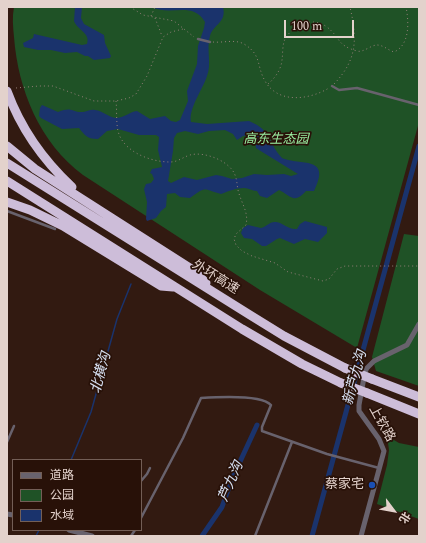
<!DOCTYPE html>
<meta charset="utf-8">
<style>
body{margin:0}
#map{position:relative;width:426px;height:543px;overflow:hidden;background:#321a11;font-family:Spectral,"Noto Sans SC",serif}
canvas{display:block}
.frame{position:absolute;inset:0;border:8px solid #e3d2cc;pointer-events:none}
.legend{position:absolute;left:12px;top:459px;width:130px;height:72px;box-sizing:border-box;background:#281108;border:1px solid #735e56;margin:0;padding:5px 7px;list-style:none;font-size:12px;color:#e3d2cc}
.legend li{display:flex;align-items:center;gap:8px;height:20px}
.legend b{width:20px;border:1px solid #735e56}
.north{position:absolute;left:374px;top:491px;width:40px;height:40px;-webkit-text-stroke:3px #281108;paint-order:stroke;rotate:122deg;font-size:11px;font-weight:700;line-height:16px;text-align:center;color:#e3d2cc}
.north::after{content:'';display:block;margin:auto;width:14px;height:18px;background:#e3d2cc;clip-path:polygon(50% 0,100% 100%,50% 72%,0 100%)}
.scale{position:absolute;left:284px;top:20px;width:70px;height:18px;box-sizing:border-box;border:2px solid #e3d2cc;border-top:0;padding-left:5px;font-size:12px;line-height:14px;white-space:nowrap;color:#e3d2cc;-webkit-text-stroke:3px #281108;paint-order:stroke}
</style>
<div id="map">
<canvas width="426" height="543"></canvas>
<div class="frame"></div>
<ul class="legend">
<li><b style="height:5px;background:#68626d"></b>道路</li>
<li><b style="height:11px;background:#1f5226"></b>公园</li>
<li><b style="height:11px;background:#1a336c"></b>水域</li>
</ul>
<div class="north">北</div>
<div class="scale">100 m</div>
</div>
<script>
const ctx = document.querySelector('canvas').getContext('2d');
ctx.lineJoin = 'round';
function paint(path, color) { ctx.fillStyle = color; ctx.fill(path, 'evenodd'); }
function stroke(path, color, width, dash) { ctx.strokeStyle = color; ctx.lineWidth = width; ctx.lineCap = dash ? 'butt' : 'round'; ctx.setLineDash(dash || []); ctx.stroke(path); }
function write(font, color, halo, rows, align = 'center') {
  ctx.font = font + ' Spectral,"Noto Sans SC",serif'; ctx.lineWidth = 3.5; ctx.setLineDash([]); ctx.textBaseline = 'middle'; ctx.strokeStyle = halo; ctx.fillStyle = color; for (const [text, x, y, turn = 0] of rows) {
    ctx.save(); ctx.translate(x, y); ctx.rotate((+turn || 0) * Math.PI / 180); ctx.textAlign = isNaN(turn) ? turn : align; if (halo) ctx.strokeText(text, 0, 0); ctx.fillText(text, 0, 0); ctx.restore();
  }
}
paint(new Path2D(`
 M14,7H419V122L357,348L260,290L83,175C40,143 18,90 14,37C13,27 12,17 14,7Z
 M404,234L419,236V386L376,371L372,357Z
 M387,436L399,443L419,447V519L377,504L387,465L389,450Z`), '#1f5226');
paint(new Path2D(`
 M75,7H82L81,18L84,24L104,35L105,43L111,56L110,58L94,60L88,56H85L77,52L65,53L51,50H38L24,47L23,43L33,38L34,34L82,45L87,44C91,33 77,30 74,21Z
 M152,7H223C227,23 213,24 210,36C206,49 212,64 207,76C203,89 188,109 191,122L207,124L249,121C273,131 267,142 282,158C300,166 332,155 314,191H306C294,205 290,195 279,190L267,198L260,196L257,191C252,191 249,188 244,188C236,188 229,191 221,194C202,189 207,186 190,198L180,197L175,193L167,194L166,207L161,211L156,218L147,221L146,219L147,202L144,189L146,184L151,183L154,179L152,174L150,173L152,169L162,167L158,150L159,137L156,135H139L118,129L107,131L98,139C88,139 85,136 79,128L62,129L41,118L39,116L40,108L42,105L58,112C73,106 72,113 83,112C87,112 90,109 95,110C103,111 108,117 116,118C124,118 129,112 137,111L150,119L165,116L171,121L176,122L180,120L188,101L187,91L197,64L198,46L204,28L205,22C192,0 171,17 152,7ZM225,130L233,134L237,140L243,136L251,135L255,139L256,148L259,150L298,174L291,176L284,174L267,175L254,174L242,178L232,179L222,176L216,175L197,180L184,177L171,183L168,181L173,151L174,138L177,133L185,131L198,134L209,131Z
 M305,221L327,227V233L318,242L305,239L294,244L280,238L277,239L266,246H262L252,239L244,238L241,233L243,228L248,225L261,228C266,227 270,221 276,222C284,223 288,230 297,229L300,224Z`), '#1a336c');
stroke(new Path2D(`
 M71,460L91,412L117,319L131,284
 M36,536L39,530`), '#1a336c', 1.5);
stroke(new Path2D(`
 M202,536L222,507L232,479L257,425
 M312,536L419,146`), '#1a336c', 5);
stroke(new Path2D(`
 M130,7L143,15L174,21L194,37
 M151,16L155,7
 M155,18L162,36
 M213,42C223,43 235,39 244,44C262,55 256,65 265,81C278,104 309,100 329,88
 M268,84C275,78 281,70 282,60C283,54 282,46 285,39C293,25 312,16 327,27C341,38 336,45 357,51C363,53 371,45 377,45C383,45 388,50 394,52C410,45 409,22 406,7
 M334,84C358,59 357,38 350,7
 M16,88L39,86H53L94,101H116L129,98L136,94L147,76L163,37L171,32L183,29
 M116,101C117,110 116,122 118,131C123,152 151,162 170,162C178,162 183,157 190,155C204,151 230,161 235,175C237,180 237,185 238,190C241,203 249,212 246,225L236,234L234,239L236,245L242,251L252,256L275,263L288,272L323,281L329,279L337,269L345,266H419`), '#937f78', 1, [1, 3]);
stroke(new Path2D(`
 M198,39L210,42
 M332,86L339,90L357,88L419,105
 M7,211L55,229
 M7,442L14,426
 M141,481L147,474L150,468
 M141,518L183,438L201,398C216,397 261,394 271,405L262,427V431L327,454L379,468
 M131,536L135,530
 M255,536L292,442`), '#68626d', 2.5);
stroke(new Path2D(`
 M7,514L13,515
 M69,530L92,536
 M361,536L384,451L379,439L359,411V405L365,372L367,368L374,361L407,345L419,324`), '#68626d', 5);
stroke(new Path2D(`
 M7,91C21,129 43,160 72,187
 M7,146L35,169L193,270L206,283
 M7,163L250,315L284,336L345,368
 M7,181L242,329L302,364L341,383
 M7,202L30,210L63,226L161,286L173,287
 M372,379L419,397
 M367,393L419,414`), '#cdbdd9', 9);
stroke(new Path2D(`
 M345,368L372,379
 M341,383L367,393`), '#cdbdd9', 9);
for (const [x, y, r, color] of [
 [372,485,4,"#1a4fb4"]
]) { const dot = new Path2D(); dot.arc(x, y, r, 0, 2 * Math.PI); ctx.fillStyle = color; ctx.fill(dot); stroke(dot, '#281108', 1.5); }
write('italic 13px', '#99eda0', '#281108', [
 ["高东生态园",276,140]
]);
write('13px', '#e3d2cc', '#281108', [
 ["外环高速",215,278,32],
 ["上钦路",381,424,61]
]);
write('13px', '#e3d2cc', '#281108', [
 ["蔡家宅",364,485]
], 'right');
write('italic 14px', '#d7e1f3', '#281108', [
 ["北横沟",102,373,-75],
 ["新芦九沟",356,378,-75],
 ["芦九沟",232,482,-67]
]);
</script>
